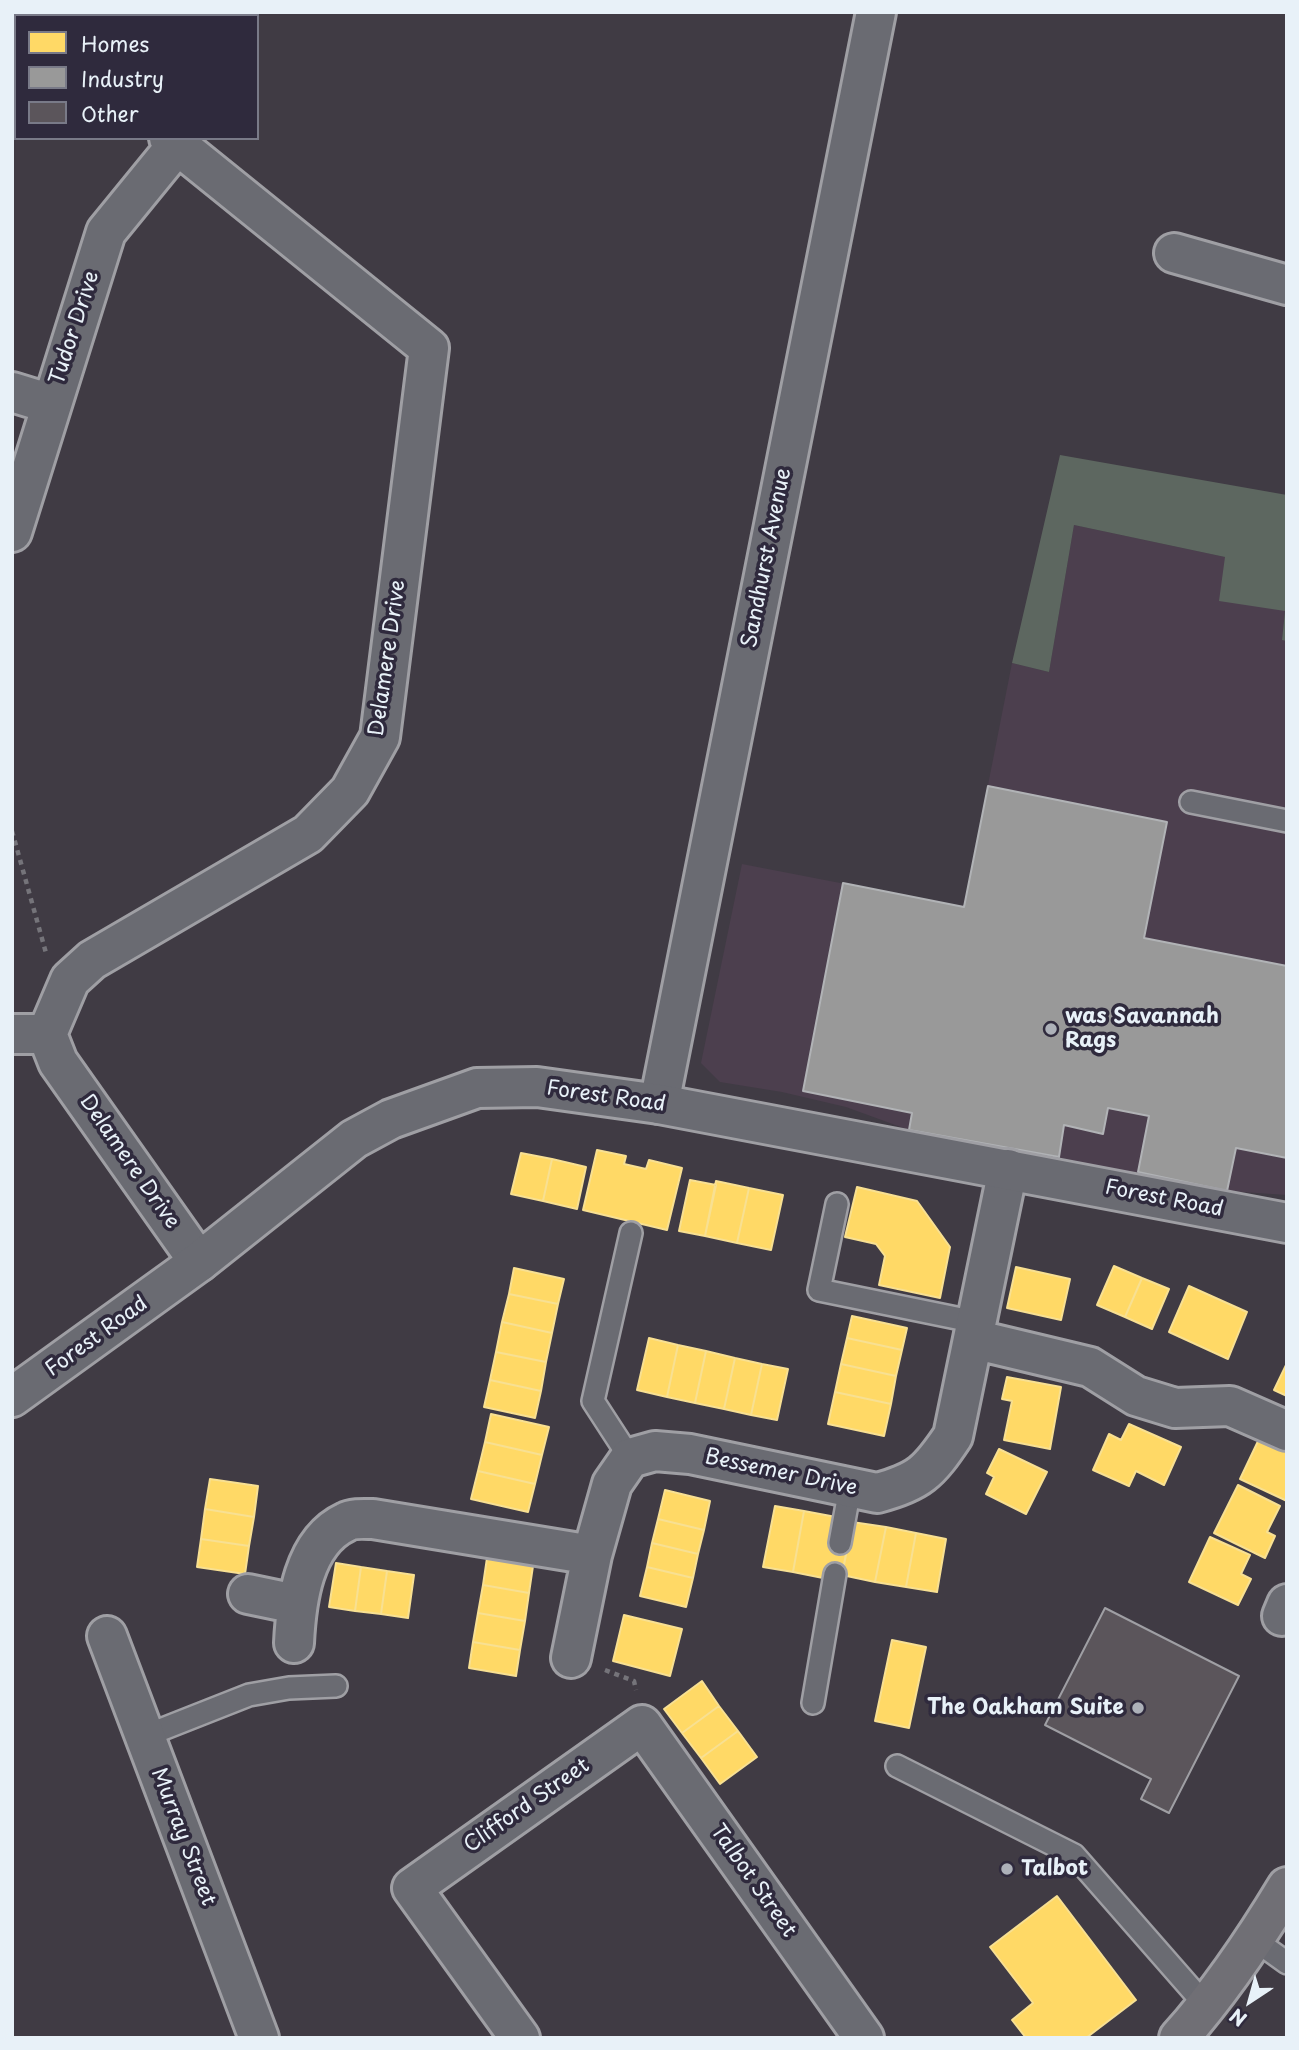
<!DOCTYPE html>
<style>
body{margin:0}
#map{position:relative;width:1299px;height:2050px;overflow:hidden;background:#403b44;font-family:"Playpen Sans",sans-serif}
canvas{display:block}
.frame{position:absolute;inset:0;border:14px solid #e8f1f8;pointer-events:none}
.legend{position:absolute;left:14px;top:14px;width:245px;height:126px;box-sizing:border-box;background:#2f2a3d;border:2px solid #797a88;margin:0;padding:9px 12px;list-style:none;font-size:21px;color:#e8f1f8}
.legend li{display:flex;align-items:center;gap:14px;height:35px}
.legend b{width:35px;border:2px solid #797a88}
.north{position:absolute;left:1215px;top:1966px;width:70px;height:70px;-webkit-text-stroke:5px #2f2a3d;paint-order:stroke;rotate:216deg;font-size:19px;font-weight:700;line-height:28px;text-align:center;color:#e8f1f8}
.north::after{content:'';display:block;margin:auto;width:24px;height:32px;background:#e8f1f8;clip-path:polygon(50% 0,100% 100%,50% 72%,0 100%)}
</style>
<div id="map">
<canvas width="1299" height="2050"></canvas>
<div class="frame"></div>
<ul class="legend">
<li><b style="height:19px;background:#ffd966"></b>Homes</li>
<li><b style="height:19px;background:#999"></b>Industry</li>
<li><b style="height:19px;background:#5b555b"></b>Other</li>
</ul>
<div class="north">N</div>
</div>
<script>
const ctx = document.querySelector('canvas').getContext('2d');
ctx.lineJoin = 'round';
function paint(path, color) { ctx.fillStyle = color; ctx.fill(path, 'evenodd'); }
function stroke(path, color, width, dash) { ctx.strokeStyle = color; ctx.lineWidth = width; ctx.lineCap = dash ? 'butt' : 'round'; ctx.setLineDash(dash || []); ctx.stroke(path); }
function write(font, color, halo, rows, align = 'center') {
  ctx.font = font + ' "Playpen Sans",sans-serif'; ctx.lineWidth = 7; ctx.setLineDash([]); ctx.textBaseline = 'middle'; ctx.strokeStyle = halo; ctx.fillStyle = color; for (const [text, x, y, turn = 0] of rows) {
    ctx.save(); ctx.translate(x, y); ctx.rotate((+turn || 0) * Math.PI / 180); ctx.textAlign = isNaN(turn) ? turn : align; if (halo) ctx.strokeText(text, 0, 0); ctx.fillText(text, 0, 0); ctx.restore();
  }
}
paint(new Path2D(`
 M1074,525L1225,557L1285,611L1282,639L1287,641V1195L1227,1191L909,1130L846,1107L782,1092L720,1082L701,1063L742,864L964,907L1012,663L1049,672Z`), '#4c3f4e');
paint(new Path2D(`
 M1060,455L1287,495V641L1282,640L1285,611L1219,601L1225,557L1074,525L1049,672L1012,663Z`), '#5d6760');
const homes = new Path2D(`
 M597,1150L626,1156L624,1164L646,1169L649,1160L682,1168L667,1230L583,1210Z
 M521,1153L552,1159L543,1201L511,1194Z
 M552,1159L586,1167L577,1209L543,1201Z
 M690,1180L716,1185L705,1236L679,1231Z
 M716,1181L749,1188L737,1243L705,1236Z
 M857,1187L917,1201L950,1247L940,1298L879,1285L885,1256L876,1244L845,1237Z
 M749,1188L783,1195L771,1250L737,1243Z
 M1114,1266L1142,1278L1125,1317L1097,1305Z
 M1016,1267L1070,1279L1061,1320L1007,1308Z
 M514,1268L564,1279L558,1304L509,1294Z
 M1142,1278L1169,1289L1152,1329L1125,1317Z
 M1189,1286L1247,1312L1228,1359L1169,1332Z
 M509,1294L558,1304L552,1333L502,1322Z
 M852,1316L907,1328L902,1350L847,1338Z
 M502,1322L552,1333L546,1362L496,1352Z
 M649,1338L678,1345L667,1397L637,1390Z
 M847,1338L902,1350L896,1376L841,1364Z
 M678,1345L706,1351L695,1403L667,1397Z
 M706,1351L735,1358L724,1409L695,1403Z
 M496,1352L546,1362L541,1391L490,1380Z
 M735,1358L762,1364L751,1415L724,1409Z
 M1287,1363V1396L1274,1390Z
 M762,1364L788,1369L777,1420L751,1415Z
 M841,1364L896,1376L891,1404L835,1392Z
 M1007,1377L1061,1387L1050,1449L1004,1440L1012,1401L1002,1399Z
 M490,1380L541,1391L535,1418L484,1407Z
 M835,1392L891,1404L884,1436L828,1424Z
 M491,1414L549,1427L542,1455L485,1442Z
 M1129,1424L1181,1447L1164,1485L1136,1471L1129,1486L1093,1470L1109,1434L1121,1440Z
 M1260,1437L1287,1450V1501L1240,1479Z
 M485,1442L542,1455L535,1484L478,1471Z
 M999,1449L1047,1472L1026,1514L986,1494L994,1477L987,1473Z
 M478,1471L535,1484L528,1512L471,1499Z
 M210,1479L258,1486L254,1517L205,1509Z
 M1238,1485L1280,1506L1267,1532L1275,1536L1265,1558L1214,1533Z
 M665,1490L710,1501L704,1530L658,1519Z
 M775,1506L804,1511L793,1572L763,1567Z
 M205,1509L254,1517L249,1546L201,1539Z
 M804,1511L836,1517L848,1545L842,1575L825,1572L823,1578L793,1572Z
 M658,1519L704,1530L698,1554L652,1543Z
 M852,1522L886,1527L875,1582L842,1575Z
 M886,1527L916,1533L906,1587L875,1582Z
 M916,1533L946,1539L937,1592L906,1587Z
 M1210,1537L1250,1555L1241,1574L1251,1579L1238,1605L1189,1582Z
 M201,1539L249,1546L245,1574L197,1567Z
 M652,1543L698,1554L693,1578L647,1567Z
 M487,1558L533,1566L529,1593L483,1585Z
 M336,1563L361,1567L355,1611L329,1607Z
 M361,1567L387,1571L381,1614L355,1611Z
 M647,1567L693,1578L686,1607L640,1596Z
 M387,1571L414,1575L408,1618L381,1614Z
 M483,1585L529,1593L525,1621L478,1613Z
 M478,1613L525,1621L520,1650L473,1642Z
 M624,1615L682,1629L670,1676L613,1661Z
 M892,1640L926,1647L909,1728L875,1721Z
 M473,1642L520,1650L516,1676L469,1668Z
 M702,1681L719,1706L682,1733L664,1709Z
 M719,1706L738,1731L701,1758L682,1733Z
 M738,1731L757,1757L720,1784L701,1758Z
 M1057,1896L1136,2000L1086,2038H1026L1012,2020L1033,2003L990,1947Z`);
paint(homes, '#ffd966');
stroke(homes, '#f8e092', 2);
const industry = new Path2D(`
 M988,786L1167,822L1144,938L1287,966V1158L1236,1148L1227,1191L1138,1172L1149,1116L1108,1108L1103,1134L1064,1125L1059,1157L909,1130L912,1113L803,1091L843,883L964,907Z`);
paint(industry, '#999');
stroke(industry, '#b1b3b6', 2);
const building = new Path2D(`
 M1105,1608L1239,1676L1169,1813L1141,1799L1151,1779L1045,1725Z`);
paint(building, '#5b555b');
stroke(building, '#9f9fa4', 2);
const service = new Path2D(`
 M1191,802L1287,821
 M837,1204L819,1290L976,1322
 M630,1458L593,1401L631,1233
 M840,1543L850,1488
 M813,1703L835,1574
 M145,1736L249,1695L289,1688L336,1686
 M897,1766L1074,1855L1207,2007
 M1255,1940L1287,1963`);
const minor = new Path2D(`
 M25,12L29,16
 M169,138L429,348L380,737L350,791L308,834L92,960L70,980L47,1034L58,1062L199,1262
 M1174,253L1287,285
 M12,392L51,404
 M12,532L106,232L177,145
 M12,1034H47
 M659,1104L876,12
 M973,1339L1090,1367L1136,1396L1175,1408L1230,1406L1287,1431
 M248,1594L296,1604
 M1282,1616L1287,1604
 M107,1636L259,2038
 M294,1643C296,1602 303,1542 346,1522C353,1518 365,1519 373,1519L592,1555
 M571,1658L592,1555L612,1484L630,1458L655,1451L690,1454L877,1493C919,1482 929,1472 953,1436L1008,1169
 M520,2038L412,1888L642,1725L864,2038`);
const secondary = new Path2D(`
 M12,1397L199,1262L354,1139L391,1119L477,1088L537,1087L659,1104L1287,1223`);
const trunk = new Path2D(`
 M1179,2038C1221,1991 1255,1940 1287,1887`);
stroke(service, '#9f9fa4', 26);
stroke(minor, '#9f9fa4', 44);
stroke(secondary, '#9f9fa4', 44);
stroke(trunk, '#9f9fa4', 44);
stroke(new Path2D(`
 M12,831L46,953
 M605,1670L634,1681L636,1690`), '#75747a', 4.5, [5, 5]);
stroke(service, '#6a6b72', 21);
stroke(minor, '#6a6b72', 38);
stroke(secondary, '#6a6b72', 38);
stroke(trunk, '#706f75', 38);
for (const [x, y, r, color] of [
 [1051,1029,7,"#adb1b9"],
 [1138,1708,7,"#adb1b9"],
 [1007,1869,7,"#adb1b9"]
]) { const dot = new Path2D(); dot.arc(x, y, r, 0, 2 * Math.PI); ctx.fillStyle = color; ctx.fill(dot); stroke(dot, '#2f2a3d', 2.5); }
write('21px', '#e8f1f8', '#2f2a3d', [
 ["Tudor Drive",75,328,-72],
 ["Sandhurst Avenue",767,558,-79],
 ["Delamere Drive",388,658,-82],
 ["Forest Road",606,1097,8],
 ["Delamere Drive",129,1162,55],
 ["Forest Road",1164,1199,11],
 ["Forest Road",97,1337,-36],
 ["Bessemer Drive",781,1473,12],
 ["Clifford Street",527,1806,-35],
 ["Murray Street",183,1837,69],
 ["Talbot Street",753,1881,55]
]);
write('bold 21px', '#e8f1f8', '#2f2a3d', [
 ["was Savannah",1065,1017],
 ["Rags",1065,1041],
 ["The Oakham Suite",1124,1708,"right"],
 ["Talbot",1021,1869]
], 'left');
</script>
